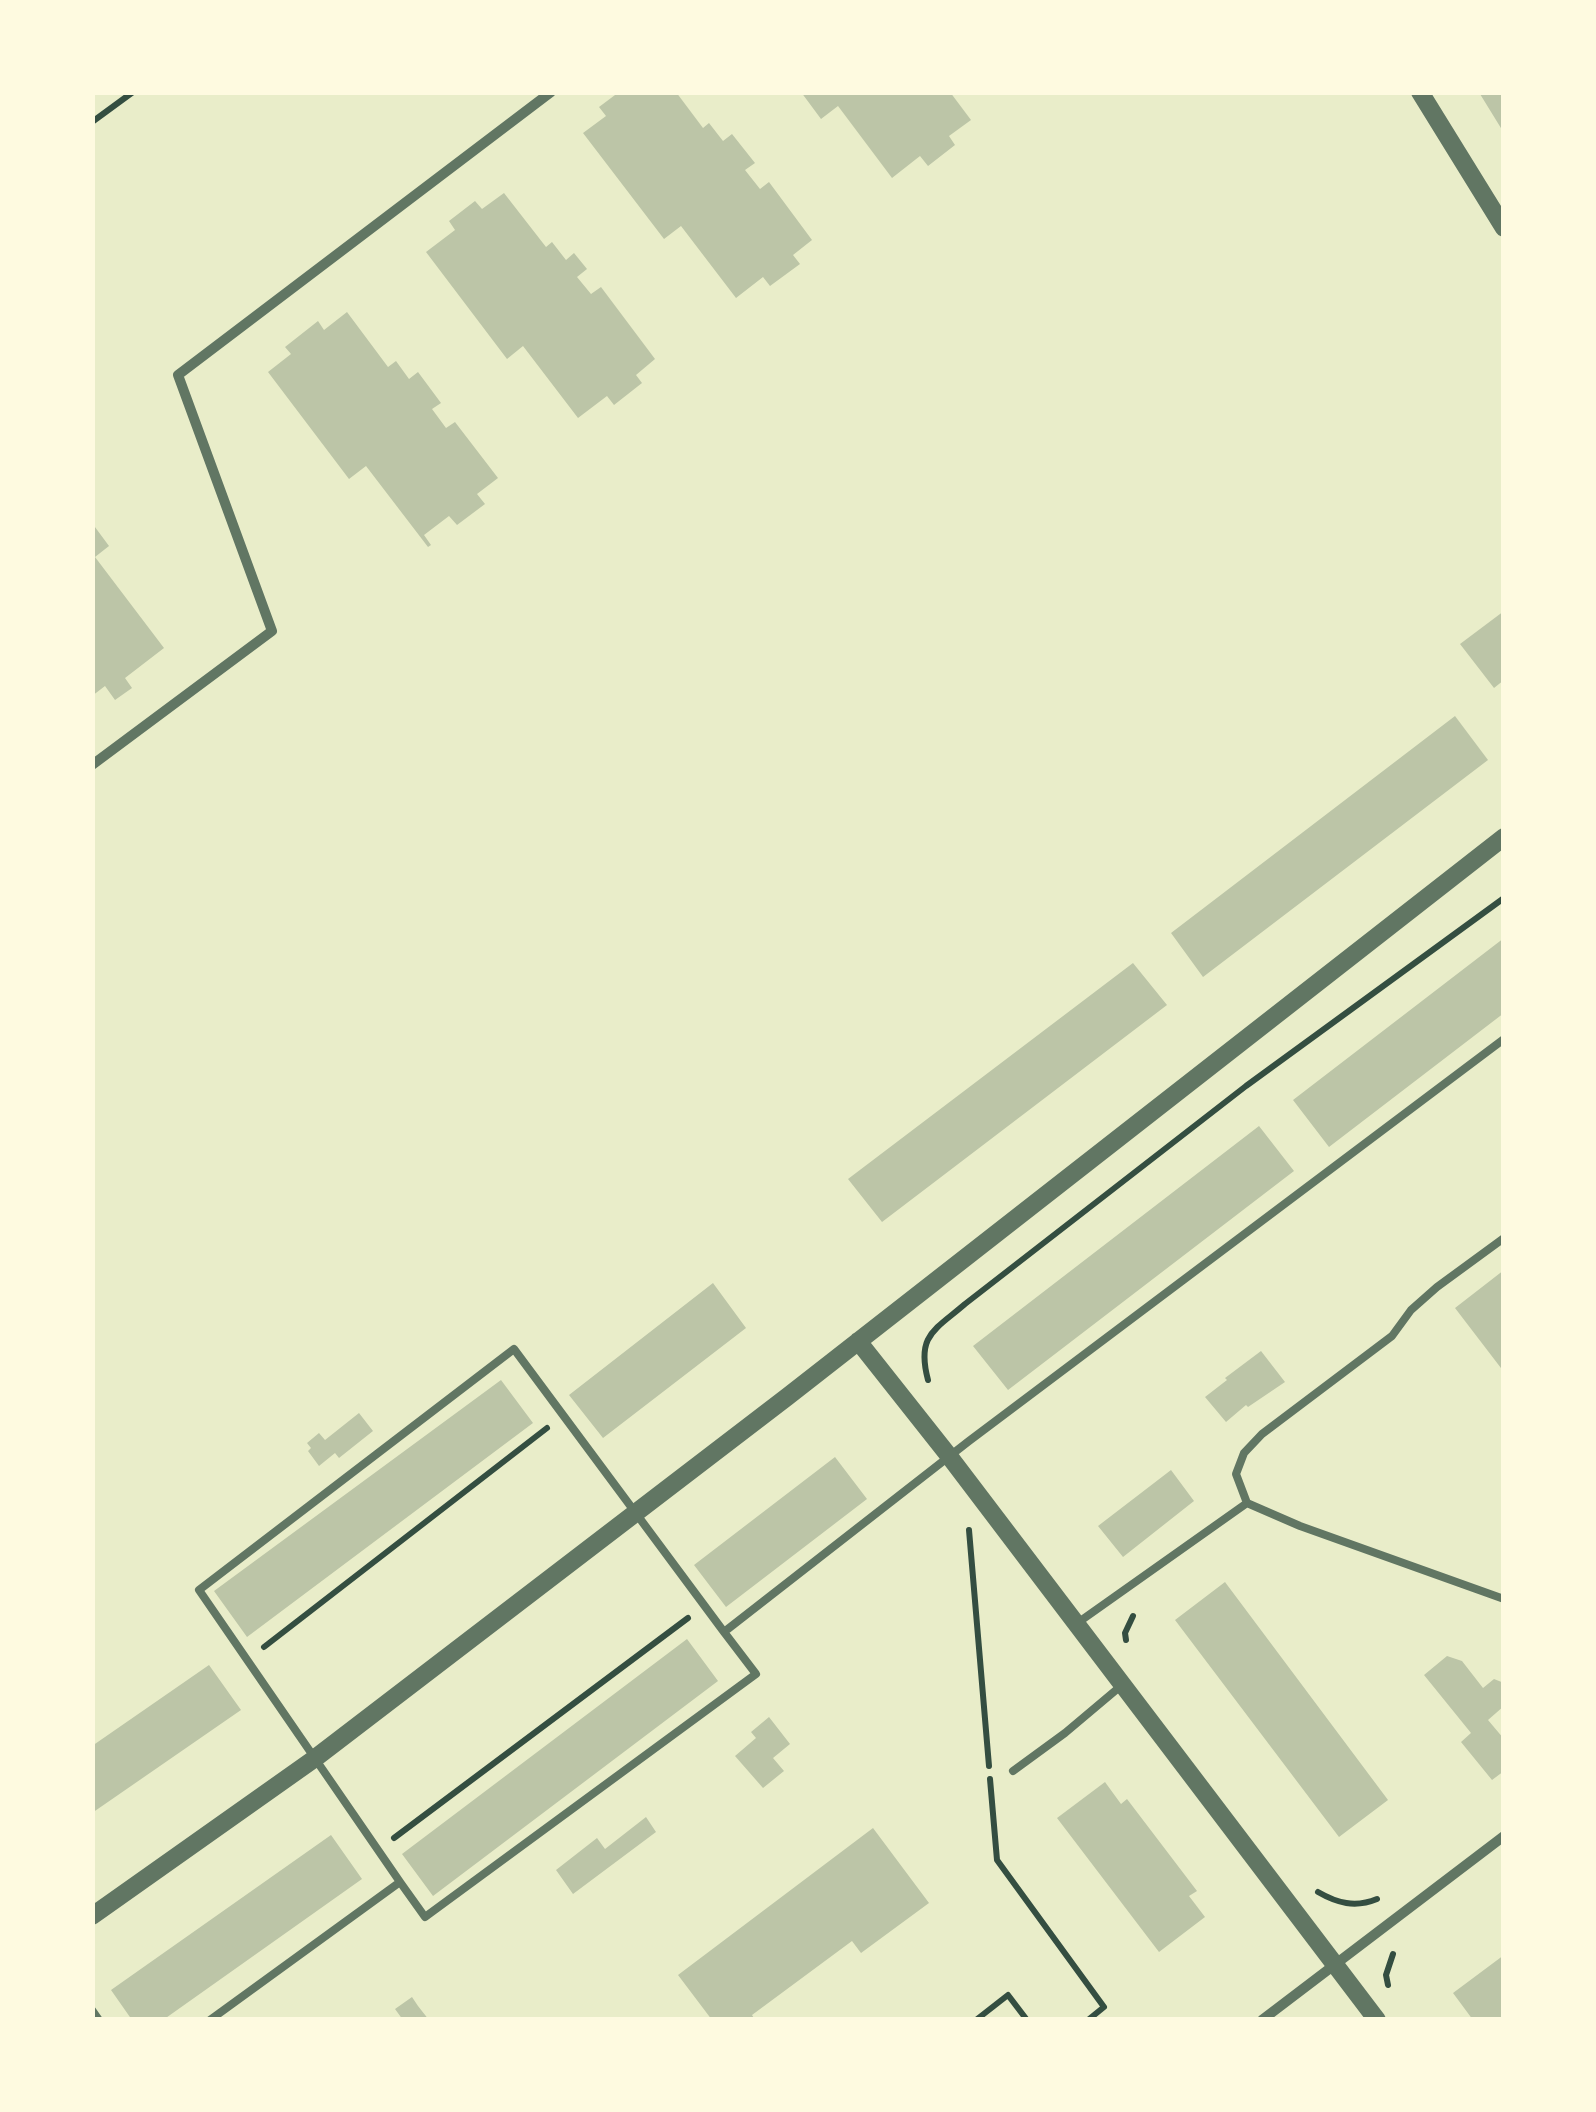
<!DOCTYPE html>
<style>
body{margin:0}
#map{position:relative;width:1596px;height:2112px;overflow:hidden;background:#e9edc9;font-family:"Noto Sans",sans-serif}
canvas{display:block}
.frame{position:absolute;inset:0;border:95px solid #fefae0;pointer-events:none}
</style>
<div id="map">
<canvas width="1596" height="2112"></canvas>
<div class="frame"></div>
</div>
<script>
const ctx = document.querySelector('canvas').getContext('2d');
ctx.lineJoin = 'round';
function paint(path, color) { ctx.fillStyle = color; ctx.fill(path, 'evenodd'); }
function stroke(path, color, width, dash) { ctx.strokeStyle = color; ctx.lineWidth = width; ctx.lineCap = dash ? 'butt' : 'round'; ctx.setLineDash(dash || []); ctx.stroke(path); }
paint(new Path2D(`
 M619,92H676L703,128L709,123L723,141L732,134L755,163L745,170L760,189L769,182L812,240L793,255L800,264L770,286L763,277L736,298L681,226L664,239L583,133L606,116L599,107Z
 M801,92H950L971,120L949,136L955,145L928,166L920,156L892,178L838,106L821,119Z
 M1483,92H1504V133L1480,94Z
 M504,193L546,247L552,242L566,260L574,253L587,269L577,277L591,294L601,287L655,359L636,375L642,383L614,405L607,396L578,418L523,346L507,359L426,252L455,230L449,221L475,201L482,209Z
 M347,312L388,367L396,361L409,379L418,372L441,403L432,409L446,428L455,422L498,478L477,494L485,504L457,525L449,516L424,535L431,545L428,547L366,466L349,479L268,372L291,354L285,347L318,321L324,330Z
 M92,523L109,546L95,557L164,648L125,678L132,688L115,700L105,686L92,696Z
 M1504,611V680L1494,688L1460,644Z
 M1455,716L1488,760L1203,977L1171,933Z
 M1504,938V1013L1329,1147L1293,1100Z
 M1133,963L1167,1005L882,1222L848,1179Z
 M1259,1126L1294,1171L1008,1390L973,1346Z
 M1504,1270V1372L1455,1308Z
 M713,1283L746,1328L603,1438L569,1395Z
 M1261,1351L1285,1382L1248,1407L1246,1405L1226,1422L1205,1397L1227,1380L1225,1378Z
 M501,1380L533,1423L247,1637L214,1591Z
 M359,1413L373,1431L339,1458L335,1453L319,1466L308,1451L311,1448L307,1443L319,1433L325,1440Z
 M835,1457L867,1499L726,1607L694,1565Z
 M1171,1470L1194,1501L1123,1557L1098,1526Z
 M1225,1582L1388,1800L1339,1837L1175,1620Z
 M687,1639L718,1681L433,1896L402,1854Z
 M1447,1656L1462,1661L1483,1688L1494,1679L1504,1683V1706L1488,1720L1504,1739V1771L1492,1780L1461,1742L1471,1733L1424,1675Z
 M209,1665L241,1710L92,1813V1746Z
 M769,1717L790,1744L773,1758L784,1771L763,1788L735,1756L756,1738L751,1732Z
 M1105,1782L1121,1804L1127,1799L1197,1891L1189,1896L1205,1917L1159,1952L1057,1818Z
 M646,1817L656,1832L573,1894L556,1870L597,1838L605,1849Z
 M873,1828L929,1903L861,1953L852,1941L752,2015L755,2020H712L678,1975Z
 M331,1835L362,1879L163,2020H132L111,1990Z
 M1504,1955V2020H1473L1453,1993Z
 M412,1997L418,2006L429,2020H403L395,2009Z`), '#bcc5a7');
stroke(new Path2D(`
 M92,122L133,92
 M928,1380C916,1335 935,1330 965,1304L1246,1086L1504,898
 M969,1530L989,1766
 M1126,1640L1125,1633L1133,1616
 M264,1647L547,1428
 M990,1779L997,1860L1104,2007L1088,2020
 M394,1838L688,1618
 M1318,1892C1337,1903 1355,1908 1377,1899
 M1388,1985L1386,1975L1393,1954
 M976,2020L1008,1995L1027,2020`), '#344e41', 6);
stroke(new Path2D(`
 M1247,1503L1236,1474L1244,1453L1262,1434L1392,1336L1411,1310L1437,1287L1504,1238
 M1076,1624L1247,1503L1300,1526L1504,1599
 M1013,1771L1065,1733L1122,1685
 M400,1882L425,1917L756,1674L724,1632
 M92,2010L99,2020
 M210,2020L400,1882L199,1590L514,1349L724,1632L969,1441L1504,1039`), '#617663', 8);
stroke(new Path2D(`
 M92,765L272,631L178,375L551,92
 M1262,2020L1504,1836`), '#617663', 10);
stroke(new Path2D(`
 M1420,92L1504,228
 M858,1341L949,1456L1377,2020
 M92,1916L314,1759L787,1397L1504,837`), '#617663', 18);
</script>
